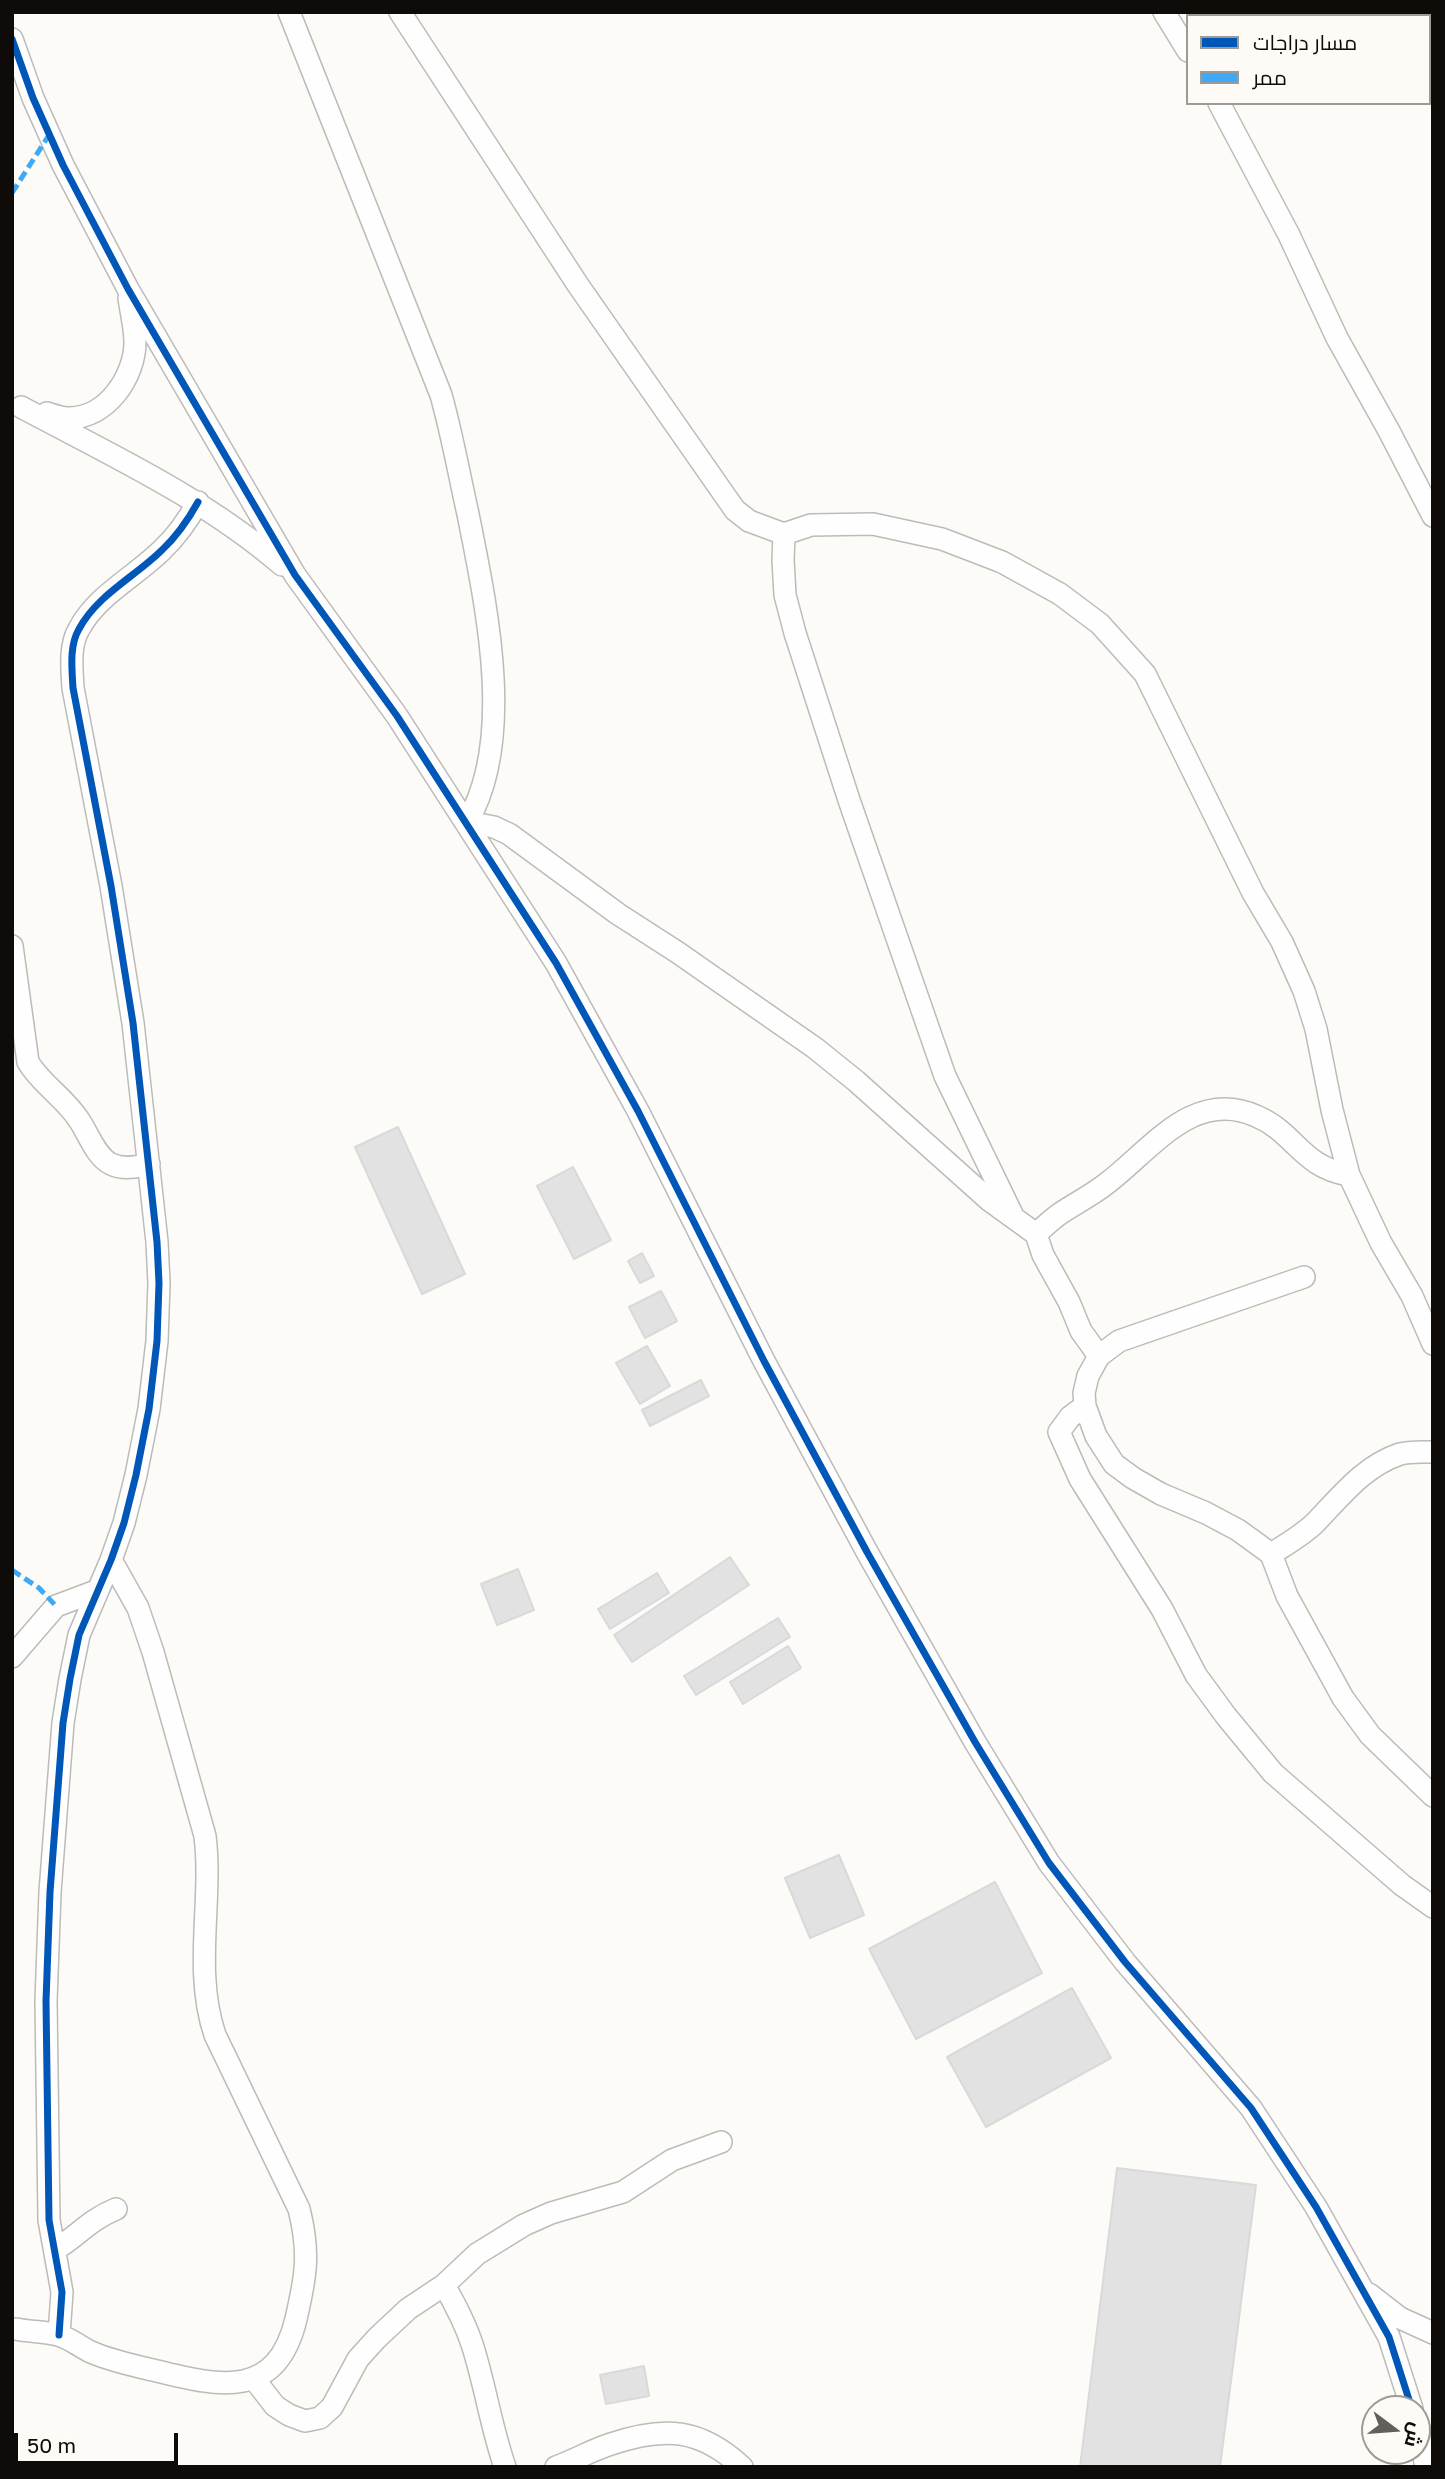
<!DOCTYPE html>
<meta charset="utf-8">
<style>
body{margin:0}
#map{position:relative;width:1445px;height:2479px;overflow:hidden;background:#fdfbf8;font-family:"Golos Text",Cairo,sans-serif}
canvas{display:block}
.frame{position:absolute;inset:0;border:14px solid #0e0b08;pointer-events:none}
.legend{position:absolute;left:1186px;top:14px;width:245px;height:91px;box-sizing:border-box;background:#fefbf7;border:2px solid #9e9b97;margin:0;padding:9px 12px;list-style:none;font-size:21px;color:#0e0b08}
.legend li{display:flex;align-items:center;gap:14px;height:35px}
.legend b{width:35px;border:2px solid #9e9b97}
.north{position:absolute;left:1361px;top:2395px;width:70px;height:70px;box-sizing:border-box;background:#fefbf7;border:2px solid #9e9b97;border-radius:50%;rotate:106deg;font-size:19px;font-weight:700;line-height:28px;text-align:center;color:#0e0b08}
.north::after{content:'';display:block;margin:auto;width:24px;height:32px;background:#625f5c;clip-path:polygon(50% 0,100% 100%,50% 72%,0 100%)}
.scale{position:absolute;left:14px;top:2433px;width:164px;height:32px;box-sizing:border-box;border:4px solid #0e0b08;border-top:0;padding-left:9px;font-size:21px;line-height:24px;white-space:nowrap;color:#0e0b08;-webkit-text-stroke:5px #fefbf7;paint-order:stroke}
</style>
<div id="map">
<canvas width="1445" height="2479"></canvas>
<div class="frame"></div>
<ul class="legend">
<li><b style="height:9px;background:#0057b8"></b>مسار دراجات</li>
<li><b style="height:9px;background:#3fa9f5"></b>ممر</li>
</ul>
<div class="north">ش</div>
<div class="scale">50 m</div>
</div>
<script>
const ctx = document.querySelector('canvas').getContext('2d');
ctx.lineJoin = 'round';
function paint(path, color) { ctx.fillStyle = color; ctx.fill(path, 'evenodd'); }
function stroke(path, color, width, dash) { ctx.strokeStyle = color; ctx.lineWidth = width; ctx.lineCap = dash ? 'butt' : 'round'; ctx.setLineDash(dash || []); ctx.stroke(path); }
const building = new Path2D(`
 M398,1127L465,1274L422,1294L355,1147Z
 M573,1167L611,1240L574,1259L537,1186Z
 M642,1253L654,1276L640,1283L628,1261Z
 M661,1291L677,1321L645,1338L629,1307Z
 M647,1346L670,1386L640,1404L616,1363Z
 M701,1380L709,1396L650,1426L642,1410Z
 M730,1557L749,1585L632,1662L614,1635Z
 M518,1569L534,1610L497,1625L481,1584Z
 M657,1573L669,1593L610,1629L598,1609Z
 M778,1618L790,1637L696,1695L684,1676Z
 M788,1646L801,1668L743,1704L730,1682Z
 M839,1855L864,1915L810,1938L785,1878Z
 M995,1882L1042,1973L916,2039L869,1949Z
 M1072,1988L1111,2058L986,2127L947,2057Z
 M1117,2168L1256,2185L1220,2467H1080Z
 M644,2366L649,2396L606,2404L600,2375Z`);
paint(building, '#e3e2e2');
stroke(building, '#dad9d9', 2);
const minor = new Path2D(`
 M289,12L441,395C452,434 459,474 468,514C486,605 516,739 467,822
 M400,12L578,285L735,510L749,521L784,534L811,525L873,524L942,539L1002,562L1060,594L1100,624L1145,674L1253,893L1282,942L1304,991L1316,1029L1332,1110L1349,1175L1381,1243L1412,1296L1433,1344
 M1164,12L1188,51
 M12,39L33,98L63,165L128,289L295,575L397,716L556,963L638,1111L764,1361L867,1552L975,1742L1049,1863L1125,1962L1251,2108L1316,2207L1389,2337L1412,2409
 M1219,103L1289,235L1337,338L1389,431L1433,516
 M21,407C111,455 204,498 282,565
 M47,413C53,415 61,418 68,418C106,419 135,377 135,342C135,328 131,313 129,298
 M784,534L783,560L785,595L795,633L849,800L945,1076L1012,1214
 M467,822L494,827L509,834L618,914L677,952L815,1048L856,1081L989,1200L1036,1234L1043,1255L1069,1302L1081,1331L1099,1356
 M12,946L28,1062C41,1084 65,1098 79,1120C88,1133 96,1157 111,1164C123,1170 137,1167 149,1164
 M1036,1234C1044,1227 1052,1219 1061,1213C1076,1203 1092,1195 1106,1184C1151,1150 1193,1088 1256,1116C1295,1132 1301,1167 1349,1175
 M1304,1277L1119,1341L1099,1356L1088,1376L1084,1393L1085,1406L1096,1436L1114,1464L1133,1478L1161,1494L1206,1513L1238,1530L1271,1554L1287,1596L1343,1698L1370,1735L1433,1796
 M1085,1406L1070,1417L1059,1432L1080,1479L1162,1609L1196,1675L1226,1716L1273,1773L1402,1885L1433,1907
 M1271,1554C1287,1544 1303,1535 1316,1522C1341,1496 1364,1466 1400,1454C1410,1451 1422,1452 1433,1452
 M12,1657L56,1606L96,1591
 M56,2249C79,2235 89,2220 116,2209
 M444,2285C455,2304 465,2323 472,2344C485,2384 491,2427 505,2467
 M1369,2294L1400,2318L1433,2333
 M16,2329C29,2332 45,2331 58,2335C70,2338 80,2347 91,2352C111,2361 136,2366 157,2371C221,2387 277,2399 296,2319C306,2276 310,2253 299,2209L215,2035C193,1970 213,1902 205,1836L153,1652L138,1608L111,1560
 M59,2335L62,2292L49,2220L46,2001L50,1892L63,1723L70,1679L79,1635L111,1560L124,1523L136,1475L149,1409L157,1341L159,1283L157,1242L133,1023L111,886L73,688C72,669 69,646 79,629C97,595 136,576 162,550C177,536 188,520 198,502
 M254,2379L275,2406L289,2415L305,2421L320,2418L332,2407L358,2359L377,2338L408,2309L444,2285L477,2254L524,2225L551,2213L623,2192L672,2160L721,2142
 M1417,2425L1426,2467
 M556,2467C575,2460 592,2450 611,2444C664,2426 700,2428 742,2467`);
stroke(minor, '#bdbbb8', 24);
stroke(minor, '#fffefe', 21);
stroke(new Path2D(`
 M12,193L49,135
 M12,1570L39,1588L56,1606`), '#3fa9f5', 5, [10, 5]);
stroke(new Path2D(`
 M12,39L33,98L63,165L128,289L295,575L397,716L556,963L638,1111L764,1361L867,1552L975,1742L1049,1863L1125,1962L1251,2108L1316,2207L1389,2337L1412,2409
 M59,2335L62,2292L49,2220L46,2001L50,1892L63,1723L70,1679L79,1635L111,1560L124,1523L136,1475L149,1409L157,1341L159,1283L157,1242L133,1023L111,886L73,688C72,669 69,646 79,629C97,595 136,576 162,550C177,536 188,520 198,502`), '#0057b8', 7);
</script>
